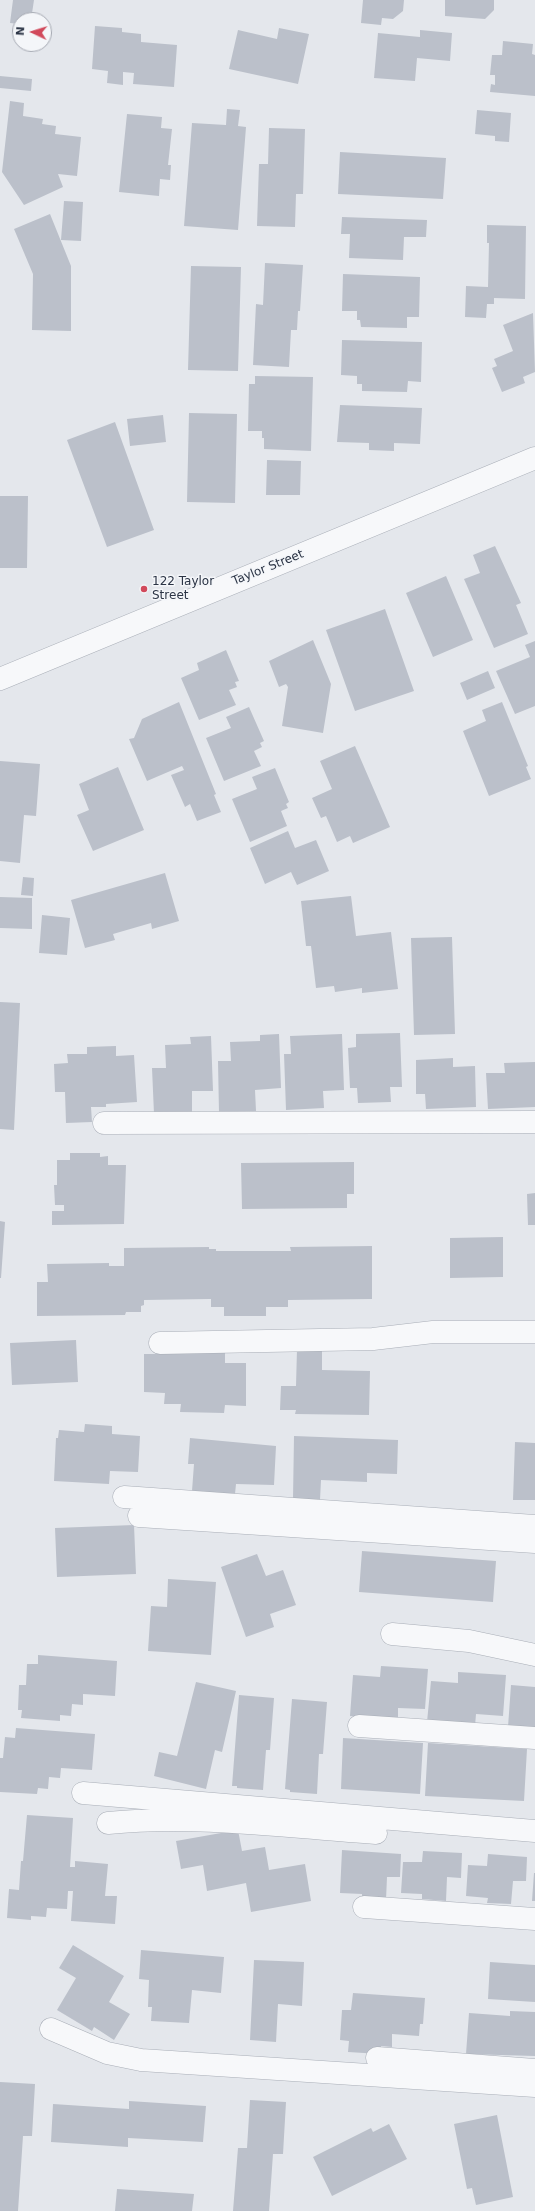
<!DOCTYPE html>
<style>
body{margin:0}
#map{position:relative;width:535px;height:2211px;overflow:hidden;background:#e4e7ec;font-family:"DejaVu Sans",sans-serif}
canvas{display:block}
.north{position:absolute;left:12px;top:12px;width:40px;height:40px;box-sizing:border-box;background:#f4f6f9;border:1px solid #a4a8b1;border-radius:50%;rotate:274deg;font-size:11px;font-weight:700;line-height:16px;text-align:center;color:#2b3445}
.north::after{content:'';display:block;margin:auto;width:14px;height:18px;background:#d1495b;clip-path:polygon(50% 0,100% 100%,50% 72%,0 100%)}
</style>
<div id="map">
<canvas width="535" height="2211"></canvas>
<div class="north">N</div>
</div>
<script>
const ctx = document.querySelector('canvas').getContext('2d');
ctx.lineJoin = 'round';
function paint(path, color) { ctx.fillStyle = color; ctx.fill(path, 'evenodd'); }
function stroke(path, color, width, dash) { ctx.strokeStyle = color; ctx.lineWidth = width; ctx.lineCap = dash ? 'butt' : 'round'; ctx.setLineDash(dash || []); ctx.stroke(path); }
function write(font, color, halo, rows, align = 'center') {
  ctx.font = font + ' "DejaVu Sans",sans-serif'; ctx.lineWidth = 3; ctx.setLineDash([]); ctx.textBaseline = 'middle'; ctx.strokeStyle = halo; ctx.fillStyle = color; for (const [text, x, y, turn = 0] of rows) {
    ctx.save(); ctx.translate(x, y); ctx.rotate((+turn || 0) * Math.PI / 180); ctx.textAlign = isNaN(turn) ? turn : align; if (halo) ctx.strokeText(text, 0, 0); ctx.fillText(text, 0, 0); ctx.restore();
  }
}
paint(new Path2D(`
 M13,0H34L31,20H20V24L10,23Z
 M363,0H404L403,11L393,19L382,18L381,25L361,23Z
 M445,0H494V10L485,19L445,16Z
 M95,26L122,28V32L141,34V42L177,45L174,87L133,84L134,73L123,72V85L107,83L108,71L92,69Z
 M279,28L309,34L298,84L229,69L238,30L277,39Z
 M420,30L452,33L450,61L417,58L415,81L374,78L378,33L420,37Z
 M503,41L533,44L532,54L535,55V96L490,92L491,84L495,85V75H490L492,55H502Z
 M0,76L32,79L31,91L0,88Z
 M10,101L24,103L23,116L43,119L42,124L56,126L55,134L81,137L77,176L58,174L63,187L24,205L2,172Z
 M227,109L240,110L238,126L246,127L238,230L184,226L192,123L226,125Z
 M477,110L511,113L509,142L495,141V136L475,134Z
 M127,114L162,117L161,128L172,129L168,165H171L170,180L160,179L159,196L119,192Z
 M269,128L305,129L303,194H296L295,227L257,226L259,164H268Z
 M340,152L446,158L443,199L338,194Z
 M64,201L83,202L81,241L61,240Z
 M50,214L71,266V331L32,330L33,274L14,229Z
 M342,217L427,220L426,237H404L403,260L349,258L350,234H341Z
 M487,225L526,226L525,299L494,298V304H487L486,318L465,317L466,286L488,287L489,243H487Z
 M265,263L303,265L300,311H298L297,330H291L289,367L253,365L256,304L263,305Z
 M191,266L241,267L238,371L188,370Z
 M343,274L420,277L419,317H407V328L361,327L360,320H357V311H342Z
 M533,313L535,372L523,377L525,383L502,392L492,368L497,366L494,359L513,351L503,325Z
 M342,340L422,342L421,382L408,381L407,392L362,391V384H357V376L341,375Z
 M255,376L313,377L311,451L264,449V438H262V431H248L249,384H255Z
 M340,405L422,408L420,444L394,443V451L369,450V443L337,442Z
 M189,413L237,414L235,503L187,502Z
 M163,415L166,442L130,446L127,419Z
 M115,422L154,530L107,547L67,440Z
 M267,460L301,461L300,495H266Z
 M0,496H28L27,568H0Z
 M495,546L521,603L516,605L528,634L494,648L464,579L480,573L473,555Z
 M446,576L473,640L433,657L406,593Z
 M385,609L414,691L355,711L326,630Z
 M313,640L331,684L323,733L282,726L288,687L286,684L279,687L269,661Z
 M535,641V706L515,714L496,671L530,657L525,645Z
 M226,650L239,681L235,682L237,687L229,690L236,705L199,720L181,678L199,670L197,663Z
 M488,671L495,688L467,700L460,683Z
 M179,702L216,794L214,795L221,812L197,821L190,804L185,807L171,775L184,770L182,766L147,781L129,739L134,738L142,719Z
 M502,702L528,766L526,767L531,779L489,796L463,731L486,721L482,710Z
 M249,707L264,741L260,743L262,747L254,751L261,766L224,781L206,738L231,728L226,717Z
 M355,746L390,827L353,843L350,836L337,842L326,816L321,818L312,798L332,789L320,761Z
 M0,761L40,764L36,816L24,815L20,863L0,861Z
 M118,767L144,830L93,851L77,815L89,810L79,784Z
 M275,768L289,802L286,804L288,808L281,811L287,826L250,842L232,799L257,789L252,777Z
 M288,831L295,848L316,840L329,871L297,885L291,872L265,884L250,848Z
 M165,873L179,921L152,929L151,923L113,934L115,940L85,948L71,900Z
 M23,877L34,878L33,896L21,895Z
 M351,896L356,936L391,932L398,989L362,993V988L335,992L334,986L316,988L311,946H306L301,901Z
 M0,897L32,898V929L0,928Z
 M42,915L70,918L67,955L39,953Z
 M452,937L455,1034L414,1035L411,938Z
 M0,1002L20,1003L14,1130L0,1129Z
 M400,1033L402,1087H390L391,1102L358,1103L357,1088H350L348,1048L356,1047V1034Z
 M279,1034L281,1088L255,1090L256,1111L219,1113L218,1061H231L230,1042L260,1041V1035Z
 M342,1034L344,1090L323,1091L324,1108L286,1110L284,1054H291L290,1036Z
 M211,1036L213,1091H192V1113L154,1114L152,1068H166L165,1045L191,1044L190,1037Z
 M116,1046V1056L134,1055L137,1102L106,1104V1107H91L92,1122L66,1123L65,1092H55L54,1064L68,1063L67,1054H87V1047Z
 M453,1058V1067L475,1066L476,1107L426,1109L425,1094H416V1060Z
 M535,1062V1107L488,1109L486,1073H505L504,1063Z
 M70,1153H100V1157L108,1156V1165H126L124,1224L52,1225V1211H64V1205H55L54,1185H57V1160H70Z
 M354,1162V1194H347V1208L242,1209L241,1163Z
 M535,1193V1225H528L527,1194Z
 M0,1221L5,1222L1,1278H0Z
 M503,1237V1277L450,1278V1238Z
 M372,1246V1299L288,1300V1307H266V1316H224V1307H211V1299H209L144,1300V1305L141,1306V1312H126L125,1315L37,1316V1282H48L47,1264L109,1263V1266H124V1248L209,1247V1249H216V1251H291L290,1247Z
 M76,1340L78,1382L12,1385L10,1343Z
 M225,1348V1363H246V1406L225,1405L224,1413L180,1412L181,1404H164L165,1393L144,1392V1354H165Z
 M297,1349L322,1350V1370L370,1371L369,1415L295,1414L296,1410H280L281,1386H296Z
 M85,1424L112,1426V1434L140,1436L138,1472L110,1471L109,1484L54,1481L56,1438H58L59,1430L84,1432Z
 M294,1436L398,1440L397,1474L367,1473V1482L321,1480L320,1500L293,1499Z
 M190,1438L276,1446L274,1485L236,1484L235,1494L192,1491L194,1464H188Z
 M515,1442L535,1443V1500H513Z
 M134,1525L136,1574L57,1577L55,1528Z
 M362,1551L496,1561L493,1602L359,1592Z
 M257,1554L266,1576L283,1570L296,1605L270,1614L274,1627L246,1637L221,1567Z
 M168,1579L216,1582L211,1655L148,1651L151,1606L167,1607Z
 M38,1655L117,1661L115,1696L83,1694V1705L72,1704L71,1716L60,1715V1721L21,1718L22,1710H18L19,1685H26L27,1664H38Z
 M381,1666L428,1669L425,1709L398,1708V1720L350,1716L353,1675L380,1677Z
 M458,1672L506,1675L503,1716L476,1714L475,1726L427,1722L431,1681L458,1683Z
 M196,1682L236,1691L222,1752L215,1750L206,1789L154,1776L159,1752L177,1756Z
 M511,1685L535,1687V1729L508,1727Z
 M239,1695L274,1698L270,1750H266L263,1790L237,1788V1786H232Z
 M292,1699L327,1702L323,1754H319L317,1794L290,1792V1790L285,1789Z
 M16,1728L95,1734L92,1770L61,1768L60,1778L49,1777L48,1789L38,1788L37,1794L0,1792V1758H3L5,1737L15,1738Z
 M343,1738L423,1743L420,1794L341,1789Z
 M428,1743L527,1749L524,1801L425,1796Z
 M27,1815L73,1818L70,1867H75V1861L108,1864L105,1896H117L115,1924L71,1921L73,1891H68L67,1909L47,1908L46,1917L31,1916V1920L7,1918L9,1889L19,1890L21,1861H23Z
 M238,1830L242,1851L265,1847L269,1870L305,1864L311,1901L251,1912L246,1883L207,1891L203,1865L181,1869L176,1841Z
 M342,1850L401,1854L400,1877H387L386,1900L362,1899V1894L340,1893Z
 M423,1851L462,1853L461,1878L447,1877L446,1901L422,1899V1894L401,1893L403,1862H422Z
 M488,1854L527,1857L526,1881H513L511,1904L487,1903L488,1898L466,1896L468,1865L487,1866Z
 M534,1873H535V1901H532Z
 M73,1945L124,1976L109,2002L130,2014L114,2040L94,2027L92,2031L57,2010L76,1978L59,1968Z
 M141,1950L224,1957L221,1993L192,1990L189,2023L151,2021L152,2007H148L149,1980L139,1979Z
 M254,1960L304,1962L302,2006L278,2004L276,2042L250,2040Z
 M490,1962L535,1965V2002L488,1999Z
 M353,1993L425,1998L423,2024H420L419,2036L392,2034V2047L381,2046L380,2054L348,2052L349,2041L340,2040L342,2010H351Z
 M510,2011L535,2012V2056L466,2054L469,2013L510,2016Z
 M0,2082L35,2084L32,2136H23L18,2211H0Z
 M250,2100L286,2102L283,2154H273L269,2211H233L238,2148H247Z
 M129,2101L206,2106L203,2142L128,2138V2147L51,2142L53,2104L129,2109Z
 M497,2115L513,2197L476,2205L472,2188L467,2189L454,2124Z
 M389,2124L407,2159L332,2196L313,2157L371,2128L373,2132Z
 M117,2189L194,2194L192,2211H115Z`), '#bbc0ca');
const minor = new Path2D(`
 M0,679L535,458
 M104,1123L535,1122
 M160,1343L373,1339L433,1332H535
 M124,1497L535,1526
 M139,1516L535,1542
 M392,1634L469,1641L535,1655
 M359,1726L535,1738
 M83,1793L535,1831
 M108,1823C197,1814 287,1827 376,1833
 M364,1907L535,1919
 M51,2029L107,2053L141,2060L535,2086
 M377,2058L535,2070`);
stroke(minor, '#a9aeb7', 23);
stroke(minor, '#f7f8fa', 22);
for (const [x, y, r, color] of [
 [144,589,4,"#d1495b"]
]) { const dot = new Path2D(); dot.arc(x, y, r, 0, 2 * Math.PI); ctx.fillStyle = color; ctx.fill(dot); stroke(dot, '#f4f6f9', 1.5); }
write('12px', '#2b3445', '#f4f6f9', [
 ["Taylor Street",268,568,-22]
]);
write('12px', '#2b3445', '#f4f6f9', [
 ["122 Taylor",152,582],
 ["Street",152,596]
], 'left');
</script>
